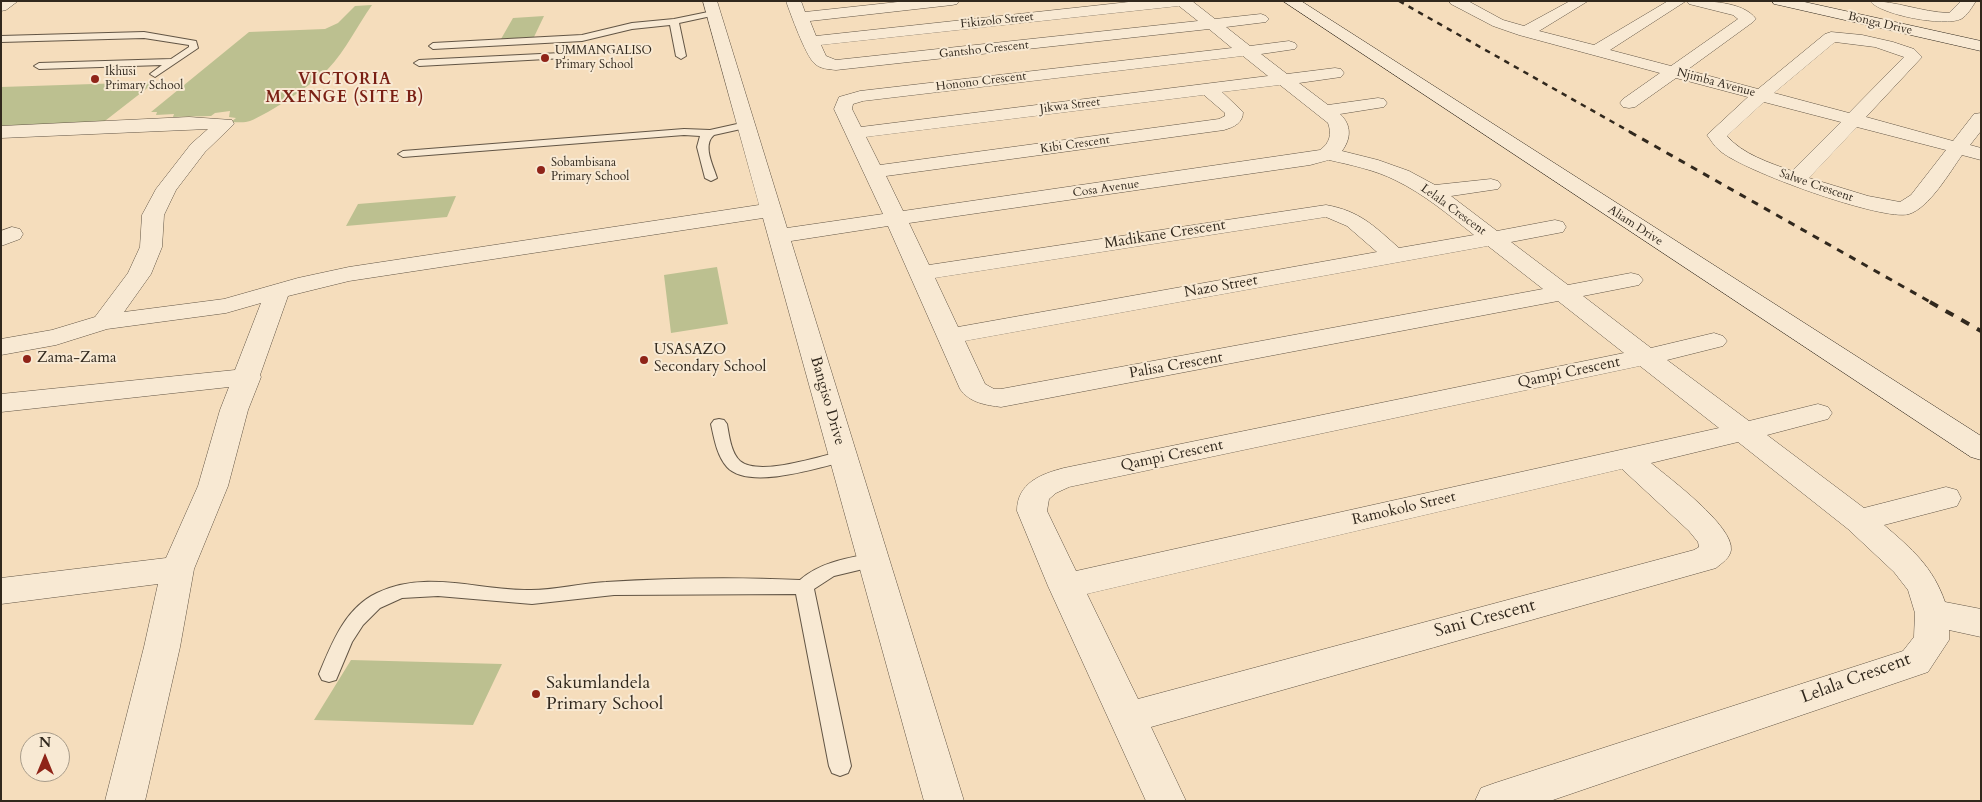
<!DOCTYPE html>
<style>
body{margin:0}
#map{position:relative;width:1982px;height:802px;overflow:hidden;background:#f5ddbc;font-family:Cardo,serif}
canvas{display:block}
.frame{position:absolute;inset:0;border:2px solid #31281d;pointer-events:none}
.north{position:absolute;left:20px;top:732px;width:50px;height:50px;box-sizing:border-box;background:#f8e9d3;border:1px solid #a89c8a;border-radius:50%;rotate:0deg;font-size:14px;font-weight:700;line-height:20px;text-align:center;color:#31281d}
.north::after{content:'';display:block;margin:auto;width:18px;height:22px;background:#8f2418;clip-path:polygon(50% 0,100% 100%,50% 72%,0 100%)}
</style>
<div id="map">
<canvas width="1982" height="802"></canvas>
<div class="frame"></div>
<div class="north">N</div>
</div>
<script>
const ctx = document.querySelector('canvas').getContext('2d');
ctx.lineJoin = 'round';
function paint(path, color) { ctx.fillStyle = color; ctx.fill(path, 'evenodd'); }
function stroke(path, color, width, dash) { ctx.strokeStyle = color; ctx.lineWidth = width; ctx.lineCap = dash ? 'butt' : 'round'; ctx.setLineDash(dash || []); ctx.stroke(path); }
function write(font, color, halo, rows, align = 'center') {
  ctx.font = font + ' Cardo,serif'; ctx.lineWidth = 4; ctx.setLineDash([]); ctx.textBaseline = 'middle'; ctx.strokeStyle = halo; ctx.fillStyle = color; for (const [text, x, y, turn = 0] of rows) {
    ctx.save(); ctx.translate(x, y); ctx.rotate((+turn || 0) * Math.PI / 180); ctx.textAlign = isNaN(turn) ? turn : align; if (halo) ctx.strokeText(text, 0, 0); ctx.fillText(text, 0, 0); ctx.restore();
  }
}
paint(new Path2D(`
 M372,5C357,26 346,50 328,69C315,83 268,114 250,121C245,123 237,122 231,122L236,118L229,117L230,111L215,113L211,116L173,117L174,114L156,115L157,112H151L249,32L325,29L338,23L355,6Z
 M544,16L534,37L501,39L513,18Z
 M155,82L101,124L1,127V87Z
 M456,196L447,217L346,226L358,204Z
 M717,267L728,324L671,333L664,275Z
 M351,660L502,664L473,725L314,720Z`), '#bcc090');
const lane = new Path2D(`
 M713,11H716V15L679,23L686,56L681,59L676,56L670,25L632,29L582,41L433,49L429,46L433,43L582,35L632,23L674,19Z
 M144,32L196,41L198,48L155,77L150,74L162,65L39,69L34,66L39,63L171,59L189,47V45L144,38L1,42V36Z
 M561,53L564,54V58L419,66L414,63L419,60Z
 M746,122L750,123V127L714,135C702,145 713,165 717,178L711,181L705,178L697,147L700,136L684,135L403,157L398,154L403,151L684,129L710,130Z
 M719,419L724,420L727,424C729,435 731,453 740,461C759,477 820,456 843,451L849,452L851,456L849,460C821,467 749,491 727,467C717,456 714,438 711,424L714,420Z
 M874,553L880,555L883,560L880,565L834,576L814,589L851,766L848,773L840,776L832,773L829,766L796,594L614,595L532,604L438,596L402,598L380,608L363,625L352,642L336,680L329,682L322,680L319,674C332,643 345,608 377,593C426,569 480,591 531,590C556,590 581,583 606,582C670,578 736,577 800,580C820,562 848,558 874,553Z`);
const street = new Path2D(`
 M1,1H18L6,10L1,11Z
 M703,1H717L787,228L883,214L834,109L839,97L860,91L1232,48L1209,29L836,70C828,69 820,69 814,63C805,54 791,15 786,1H801L805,12L907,1H959L957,4L952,5L810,21L816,36L1138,1H1192L1215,19L1261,14L1266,16L1269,19L1266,22L1226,27L1250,46L1289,41L1295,43L1297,46L1295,49L1261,54L1287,74L1335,68L1341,69L1344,73L1341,77L1299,83L1328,105L1378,98L1384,99L1387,103L1384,107L1340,114C1352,125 1351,139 1342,151L1378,160L1409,171L1435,185L1491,179L1498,181L1501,185L1498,189L1451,196L1497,231L1555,220L1563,222L1566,227L1563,232L1511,242L1568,285L1631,273L1639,275L1643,280L1639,285L1583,296L1651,348L1714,333L1723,336L1727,341L1723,346L1667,360L1749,421L1818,404L1828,407L1832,413L1828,419L1767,435L1864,508L1946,487L1957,490L1961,498L1957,506L1884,525C1912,549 1933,567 1945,602L1981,609V637L1949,630V640L1928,672L1550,801H1475L1481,788L1495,783L1903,651L1914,637L1915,613L1908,590L1894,572L1848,529L1738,442L1651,463C1669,478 1734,526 1731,550C1730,558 1722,563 1716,568L1151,727L1186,801H1146L1048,586L1017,511C1017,483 1041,474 1064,468L1624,353L1558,301L1001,407C986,405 970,403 960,389L888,226L791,241L964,801H924L763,218L349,281L288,296L260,375L261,377L248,410L228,486L194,569L180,647L145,801H105L144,647L158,584L1,604V578L166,558L198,486L220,410L229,387L1,412V394L235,370L261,303L226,313L107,329L56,345L1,355V339L52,330L95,317L128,273L140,247L142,215L156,189L191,144L208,129L1,138V126L189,117L232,120L234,124L205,152L176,190L164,215L162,247L151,274L124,312L224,299L298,278L349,267L759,205ZM1179,6L1198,21L836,60L826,56L821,45ZM1243,56L1268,76L861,127L852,109L853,104L863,101ZM1280,85L1328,123C1332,134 1330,143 1320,150L903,211L886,176L1224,130C1234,127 1243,123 1243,112L1222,92ZM1204,95L1225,113V116L1219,119L880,165L866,137ZM1329,160C1351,165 1375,170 1395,180C1424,194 1449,215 1474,235L1399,248C1374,226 1360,211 1326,205L929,265L909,223L1310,165ZM1326,217L1347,226L1377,252L958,327L935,278ZM1488,246L1543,289L1001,389H994L985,384L965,341ZM1640,366L1719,428L1076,571L1047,511L1049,499L1056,493L1069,487ZM1622,469L1689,531L1698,542L1699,547L1694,550L1138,699L1087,594Z
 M1449,1H1468L1503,20L1524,26L1570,1H1588L1539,31L1594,45L1668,1H1686L1610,50L1671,66L1738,19L1733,15L1689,4L1687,1C1707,1 1743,1 1756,19L1753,22L1687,70L1758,89L1825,34L1831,32L1862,35L1893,42L1914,49L1922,57L1866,117L1953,141L1974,114L1981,113V131L1970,145L1981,148V160L1962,155C1950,172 1929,208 1909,214C1884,222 1740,170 1719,150C1714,146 1711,140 1707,135L1748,97L1676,78L1635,107L1629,108L1623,107L1620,103L1623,99L1660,73L1519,35L1493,26L1451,4ZM1835,42L1875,47L1904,57L1849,113L1774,93ZM1764,102L1841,122L1792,171C1770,163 1742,154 1727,136ZM1857,127L1946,150L1911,195L1900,202L1868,196L1809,178Z
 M1870,1C1897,1 1921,12 1949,13L1961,1H1976C1972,7 1967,16 1961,19C1945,27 1880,15 1870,1Z
 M12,227L20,229L23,234L20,239L1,246V231Z`);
const secondary = new Path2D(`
 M1283,1H1301L1981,436V460L1971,457Z
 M1772,1H1800L1981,41V51L1779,5L1774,4Z`);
stroke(lane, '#625545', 2);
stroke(street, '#625545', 1);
stroke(secondary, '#31281d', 1);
paint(lane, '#f8e9d3');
paint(street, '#f8e9d3');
paint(secondary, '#f8e9d3');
stroke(new Path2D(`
 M1399,1L1632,133`), '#31281d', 2.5, [5.5, 5.5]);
stroke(new Path2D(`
 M1630,132L1932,303`), '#31281d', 3, [7, 7]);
stroke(new Path2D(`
 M1930,302L1981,331`), '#31281d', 4, [9, 9]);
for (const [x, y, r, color] of [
 [545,58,5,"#8f2418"],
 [95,79,5,"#8f2418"],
 [541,170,5,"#8f2418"],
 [27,359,5,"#8f2418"],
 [644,360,5,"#8f2418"],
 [536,694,5,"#8f2418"]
]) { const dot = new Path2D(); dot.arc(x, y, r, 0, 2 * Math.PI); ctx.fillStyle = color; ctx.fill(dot); stroke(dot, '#f8e9d3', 2); }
write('12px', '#31281d', '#f8e9d3', [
 ["Fikizolo Street",997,21,-6],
 ["Bonga Drive",1880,24,13],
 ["Gantsho Crescent",984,50,-6],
 ["Honono Crescent",981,82,-7],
 ["Njimba Avenue",1716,83,15],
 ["Jikwa Street",1070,106,-7],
 ["Kibi Crescent",1075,145,-8],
 ["Salwe Crescent",1816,186,19],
 ["Cosa Avenue",1106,189,-8],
 ["Lelala Crescent",1453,210,36],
 ["Aliam Drive",1635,226,33]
]);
write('12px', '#31281d', '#f8e9d3', [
 ["UMMANGALISO",555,51],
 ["Primary School",555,65],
 ["Ikhusi",105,72],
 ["Primary School",105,86],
 ["Sobambisana",551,163],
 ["Primary School",551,177]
], 'left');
write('15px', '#31281d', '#f8e9d3', [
 ["Madikane Crescent",1165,235,-9],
 ["Nazo Street",1221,287,-10],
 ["Palisa Crescent",1176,366,-10],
 ["Qampi Crescent",1569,373,-12],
 ["Bangiso Drive",827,401,74],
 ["Qampi Crescent",1172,456,-12],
 ["Ramokolo Street",1404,509,-13]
]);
write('15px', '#31281d', '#f8e9d3', [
 ["USASAZO",654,351],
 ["Secondary School",654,368],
 ["Zama-Zama",37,359]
], 'left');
ctx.letterSpacing = '1px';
write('bold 16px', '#7a1f14', '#f8e9d3', [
 ["VICTORIA",345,80],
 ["MXENGE (SITE B)",345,98]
]);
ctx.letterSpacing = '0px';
write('18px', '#31281d', '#f8e9d3', [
 ["Sani Crescent",1485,619,-15],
 ["Lelala Crescent",1856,679,-20]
]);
write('18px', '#31281d', '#f8e9d3', [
 ["Sakumlandela",546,684],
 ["Primary School",546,705]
], 'left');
</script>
